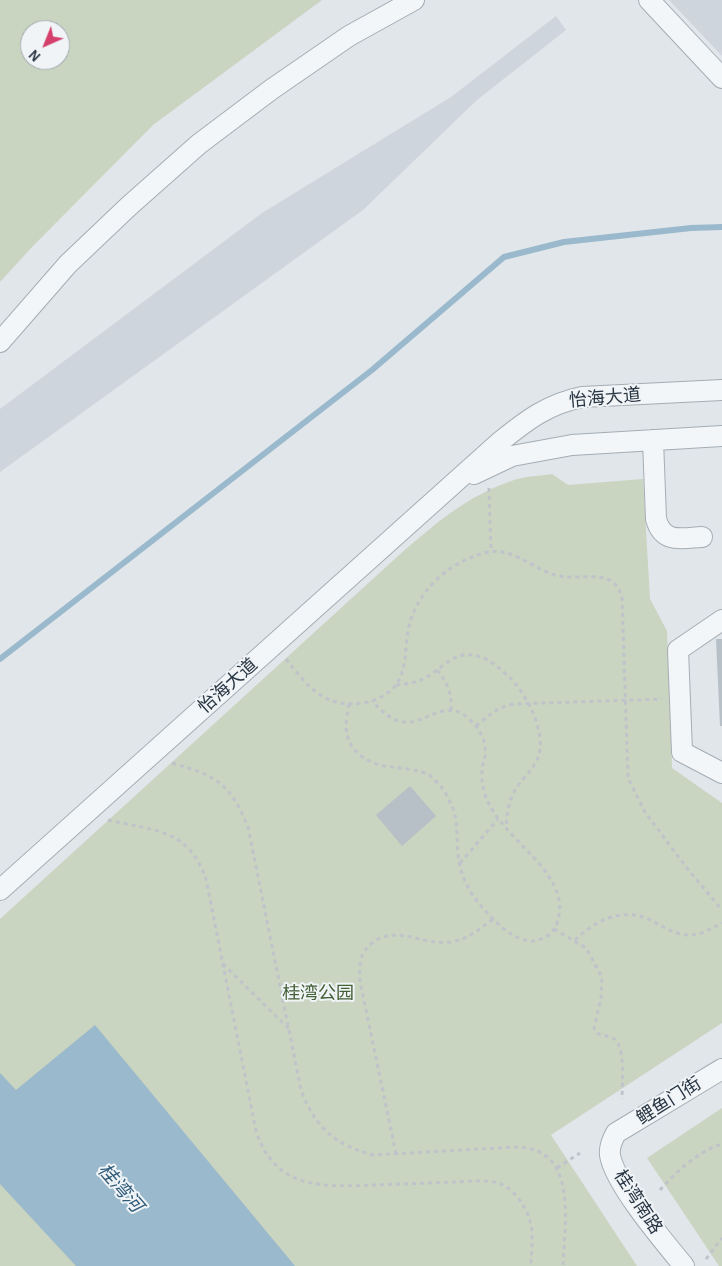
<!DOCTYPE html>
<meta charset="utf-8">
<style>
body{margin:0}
#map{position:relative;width:722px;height:1266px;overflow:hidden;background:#e0e6ea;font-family:"Alegreya Sans",sans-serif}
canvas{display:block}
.north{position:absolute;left:20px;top:20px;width:50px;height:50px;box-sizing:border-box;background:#f0f4f7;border:1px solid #a0a8af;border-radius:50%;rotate:224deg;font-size:14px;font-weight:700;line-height:20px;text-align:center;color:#283542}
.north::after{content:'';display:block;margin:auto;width:18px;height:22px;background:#d53f6b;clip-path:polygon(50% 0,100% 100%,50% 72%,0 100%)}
</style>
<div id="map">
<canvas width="722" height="1266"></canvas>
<div class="north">N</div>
</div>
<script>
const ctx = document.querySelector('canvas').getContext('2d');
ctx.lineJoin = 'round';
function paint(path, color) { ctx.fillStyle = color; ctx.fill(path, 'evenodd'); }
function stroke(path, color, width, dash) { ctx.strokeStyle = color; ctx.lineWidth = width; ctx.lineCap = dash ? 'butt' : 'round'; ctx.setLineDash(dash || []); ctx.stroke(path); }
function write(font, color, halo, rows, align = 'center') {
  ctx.font = font + ' "Alegreya Sans","Noto Sans SC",sans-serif'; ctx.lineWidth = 4; ctx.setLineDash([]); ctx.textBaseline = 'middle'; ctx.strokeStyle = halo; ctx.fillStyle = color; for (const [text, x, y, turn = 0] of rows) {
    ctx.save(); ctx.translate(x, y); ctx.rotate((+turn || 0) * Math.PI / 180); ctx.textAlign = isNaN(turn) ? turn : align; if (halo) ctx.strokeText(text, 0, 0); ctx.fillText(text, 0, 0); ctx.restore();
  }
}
paint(new Path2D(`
 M669,0H722V56Z
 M556,16L566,30L477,100L363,210L0,472V409L262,213L451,97Z`), '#ced5dc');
paint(new Path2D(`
 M0,0H322L153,125L32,247L0,282ZM30,30H60V60H30Z
 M552,474L568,485L643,479L650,599L667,631L672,768L722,803V1023L551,1135L637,1266H0V919L398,556C435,524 466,496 514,480C526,476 540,476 552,474Z
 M722,1108V1266H719L647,1158Z`), '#c9d4c1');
paint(new Path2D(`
 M95,1025L295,1266H76L0,1184V1073L16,1090Z`), '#9ab9cc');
stroke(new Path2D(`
 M0,659L372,370L504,257L564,242L691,228L722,227`), '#9ab9cc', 6);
paint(new Path2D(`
 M716,639H722V726H720Z
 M410,786L436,816L402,846L376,815Z`), '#b7bfc7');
const minor = new Path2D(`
 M649,0L722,78
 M0,342L68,264L129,206L199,144L272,89L349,36L414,0
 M653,440L656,519C663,544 681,538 702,537
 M474,474L512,456L572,445L722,436
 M722,620L678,650L682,752L722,773
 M0,890L501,441C527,420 548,404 582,397L722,390
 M684,1266C665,1243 614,1183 610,1155C609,1147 612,1140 616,1133L722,1069`);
stroke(minor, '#a5adb4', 22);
stroke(new Path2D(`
 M489,488L491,552
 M286,659C308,687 325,709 363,703C375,701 388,695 396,685C407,670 405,648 408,630C416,592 447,563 484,553C514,544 537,575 566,577C589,578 616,570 622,598L628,778L645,812L686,867L722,910
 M437,670C448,683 452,694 451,710
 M396,685C407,684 416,683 425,678C438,671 450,657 464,655C482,653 495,664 507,675C526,692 549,735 537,760C531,773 519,781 513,794C508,804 507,816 506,827
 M349,704C348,711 346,719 346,727C347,752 369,765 392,767C404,769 418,769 429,775C438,782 446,792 450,802C459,818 456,835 458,853C460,885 481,909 504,929C513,936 527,944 538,940C548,937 553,933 557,923C574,876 507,842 489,804C484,794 481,782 482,771C482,766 484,761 485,756C487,740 479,728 467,717C442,697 422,729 399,721C388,718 380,709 372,701
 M476,726C488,716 497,707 514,704L662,699
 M172,763C217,776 230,783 248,827L301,1090C315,1127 335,1145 373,1155L515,1147C520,1148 526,1147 531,1149C577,1160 564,1230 563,1266
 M108,820C154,831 188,828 206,879L256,1131C275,1190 323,1187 375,1185C401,1184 428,1183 454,1182C469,1182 489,1178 503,1185C516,1192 526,1207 530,1221C534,1234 531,1252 531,1266
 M460,863L498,819
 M554,929L586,948L602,977L601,998L594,1028C598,1038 605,1034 613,1038C626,1045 622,1085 622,1099
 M575,940C594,922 619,908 646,918C660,924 673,935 689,935C701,935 713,928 722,923
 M223,964L289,1029
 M396,1154L360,981C359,966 359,953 372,943C397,924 423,946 450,942C467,940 480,929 493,919
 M557,1168L580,1153
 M660,1190C677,1171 697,1152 722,1144
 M706,1259L722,1238`), '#bec4c9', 3, [4, 4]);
stroke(minor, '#f3f6f8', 20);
write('18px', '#283542', '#f0f4f7', [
 ["怡海大道",605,398,-5],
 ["怡海大道",228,686,-42],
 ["鲤鱼门街",669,1101,-32],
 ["桂湾南路",638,1202,57]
]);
write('18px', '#435f35', '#f0f4f7', [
 ["桂湾公园",318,994]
]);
write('italic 19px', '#305b79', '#f0f4f7', [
 ["桂湾河",120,1188,49]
]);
</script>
